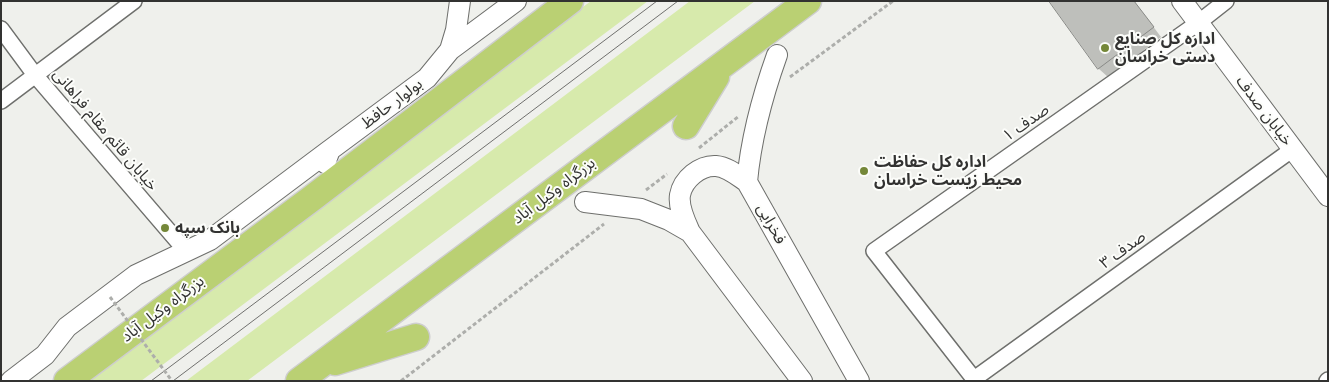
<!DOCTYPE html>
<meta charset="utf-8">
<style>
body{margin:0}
#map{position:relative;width:1329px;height:382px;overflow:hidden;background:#eff0ec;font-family:"PT Sans",sans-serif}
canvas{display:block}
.frame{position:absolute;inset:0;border:2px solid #323231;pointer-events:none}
</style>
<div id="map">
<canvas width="1329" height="382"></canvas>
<div class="frame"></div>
</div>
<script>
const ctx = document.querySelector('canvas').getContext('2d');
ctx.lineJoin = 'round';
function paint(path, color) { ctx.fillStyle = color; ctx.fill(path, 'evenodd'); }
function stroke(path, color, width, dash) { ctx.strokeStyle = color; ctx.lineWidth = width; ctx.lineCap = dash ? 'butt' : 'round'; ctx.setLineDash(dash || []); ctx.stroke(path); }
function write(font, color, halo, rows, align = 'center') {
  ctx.font = font + ' "PT Sans","Noto Sans Arabic",sans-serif'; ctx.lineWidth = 4; ctx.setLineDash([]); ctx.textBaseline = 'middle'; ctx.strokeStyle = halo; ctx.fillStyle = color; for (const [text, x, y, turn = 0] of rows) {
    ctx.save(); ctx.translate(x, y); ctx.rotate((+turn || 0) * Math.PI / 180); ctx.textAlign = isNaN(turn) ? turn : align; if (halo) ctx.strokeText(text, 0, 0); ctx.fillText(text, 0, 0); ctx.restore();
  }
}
paint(new Path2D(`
 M591,1H648L141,381H84Z
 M690,1H755L247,381H186Z`), '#d7eaac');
paint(new Path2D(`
 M1050,1H1134L1161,37L1108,77L1099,69Z`), '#0003');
const building = new Path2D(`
 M1049,1H1134L1154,27L1098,69Z`);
paint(building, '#bebfbb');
stroke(building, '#888986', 1);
const minor = new Path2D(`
 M1226,1L1198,23L874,251L974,379L1293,149
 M1,29L35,75L186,251
 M1,101L134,1
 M1327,381L1328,380`);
const tertiary = new Path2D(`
 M1182,1L1328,196
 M450,50L516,1
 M777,55C762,97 751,138 747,182L859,381
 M325,163L330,150L427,78L450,50L456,30L460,1
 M585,202L641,209L669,220L690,232L802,381
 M690,232C685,221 678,207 680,195C683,179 700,165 716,166C728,167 738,176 747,182
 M11,381L45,355L67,327L136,275L210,240L330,150`);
const trunk = new Path2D(`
 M686,126L716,77
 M335,362L416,337
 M67,381L311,199L570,1
 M299,381L808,1`);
stroke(minor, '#6e6f6c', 18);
stroke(tertiary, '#6e6f6c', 22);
stroke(trunk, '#cecece', 29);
stroke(new Path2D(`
 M790,77L893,1
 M699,148L739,116
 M646,190L667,174
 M401,381L604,224`), '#adaeab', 3, [4, 2.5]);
stroke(minor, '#fff', 15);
stroke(tertiary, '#fff', 20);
stroke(trunk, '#bad073', 26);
stroke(new Path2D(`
 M151,381L657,1
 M173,381L678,1`), '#70706e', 1);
stroke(new Path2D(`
 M110,297L172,381`), '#adaeab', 3, [4, 2.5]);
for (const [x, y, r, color] of [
 [1105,48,5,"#748738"],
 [864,171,5,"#748738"],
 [165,228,5,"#748738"]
]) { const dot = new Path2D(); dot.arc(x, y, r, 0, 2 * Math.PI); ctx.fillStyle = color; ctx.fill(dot); stroke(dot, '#fcfdfa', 2); }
write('bold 16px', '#323231', '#fcfdfa', [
 ["اداره کل صنایع",1115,39],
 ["دستی خراسان",1115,57],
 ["اداره کل حفاظت",874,162],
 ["محیط زیست خراسان",874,180],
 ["بانک سپه",175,228]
], 'left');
write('16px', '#323231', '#fcfdfa', [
 ["بولوار حافظ",392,104,-37],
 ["خیابان صدف",1264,111,53],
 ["صدف ۱",1026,123,-35],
 ["خیابان قائم مقام فراهانی",105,130,50],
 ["بزرگراه وکیل آباد",554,191,-37],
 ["فخرایی",771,224,61],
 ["صدف ۳",1123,250,-36],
 ["بزرگراه وکیل آباد",163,309,-37]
]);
</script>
